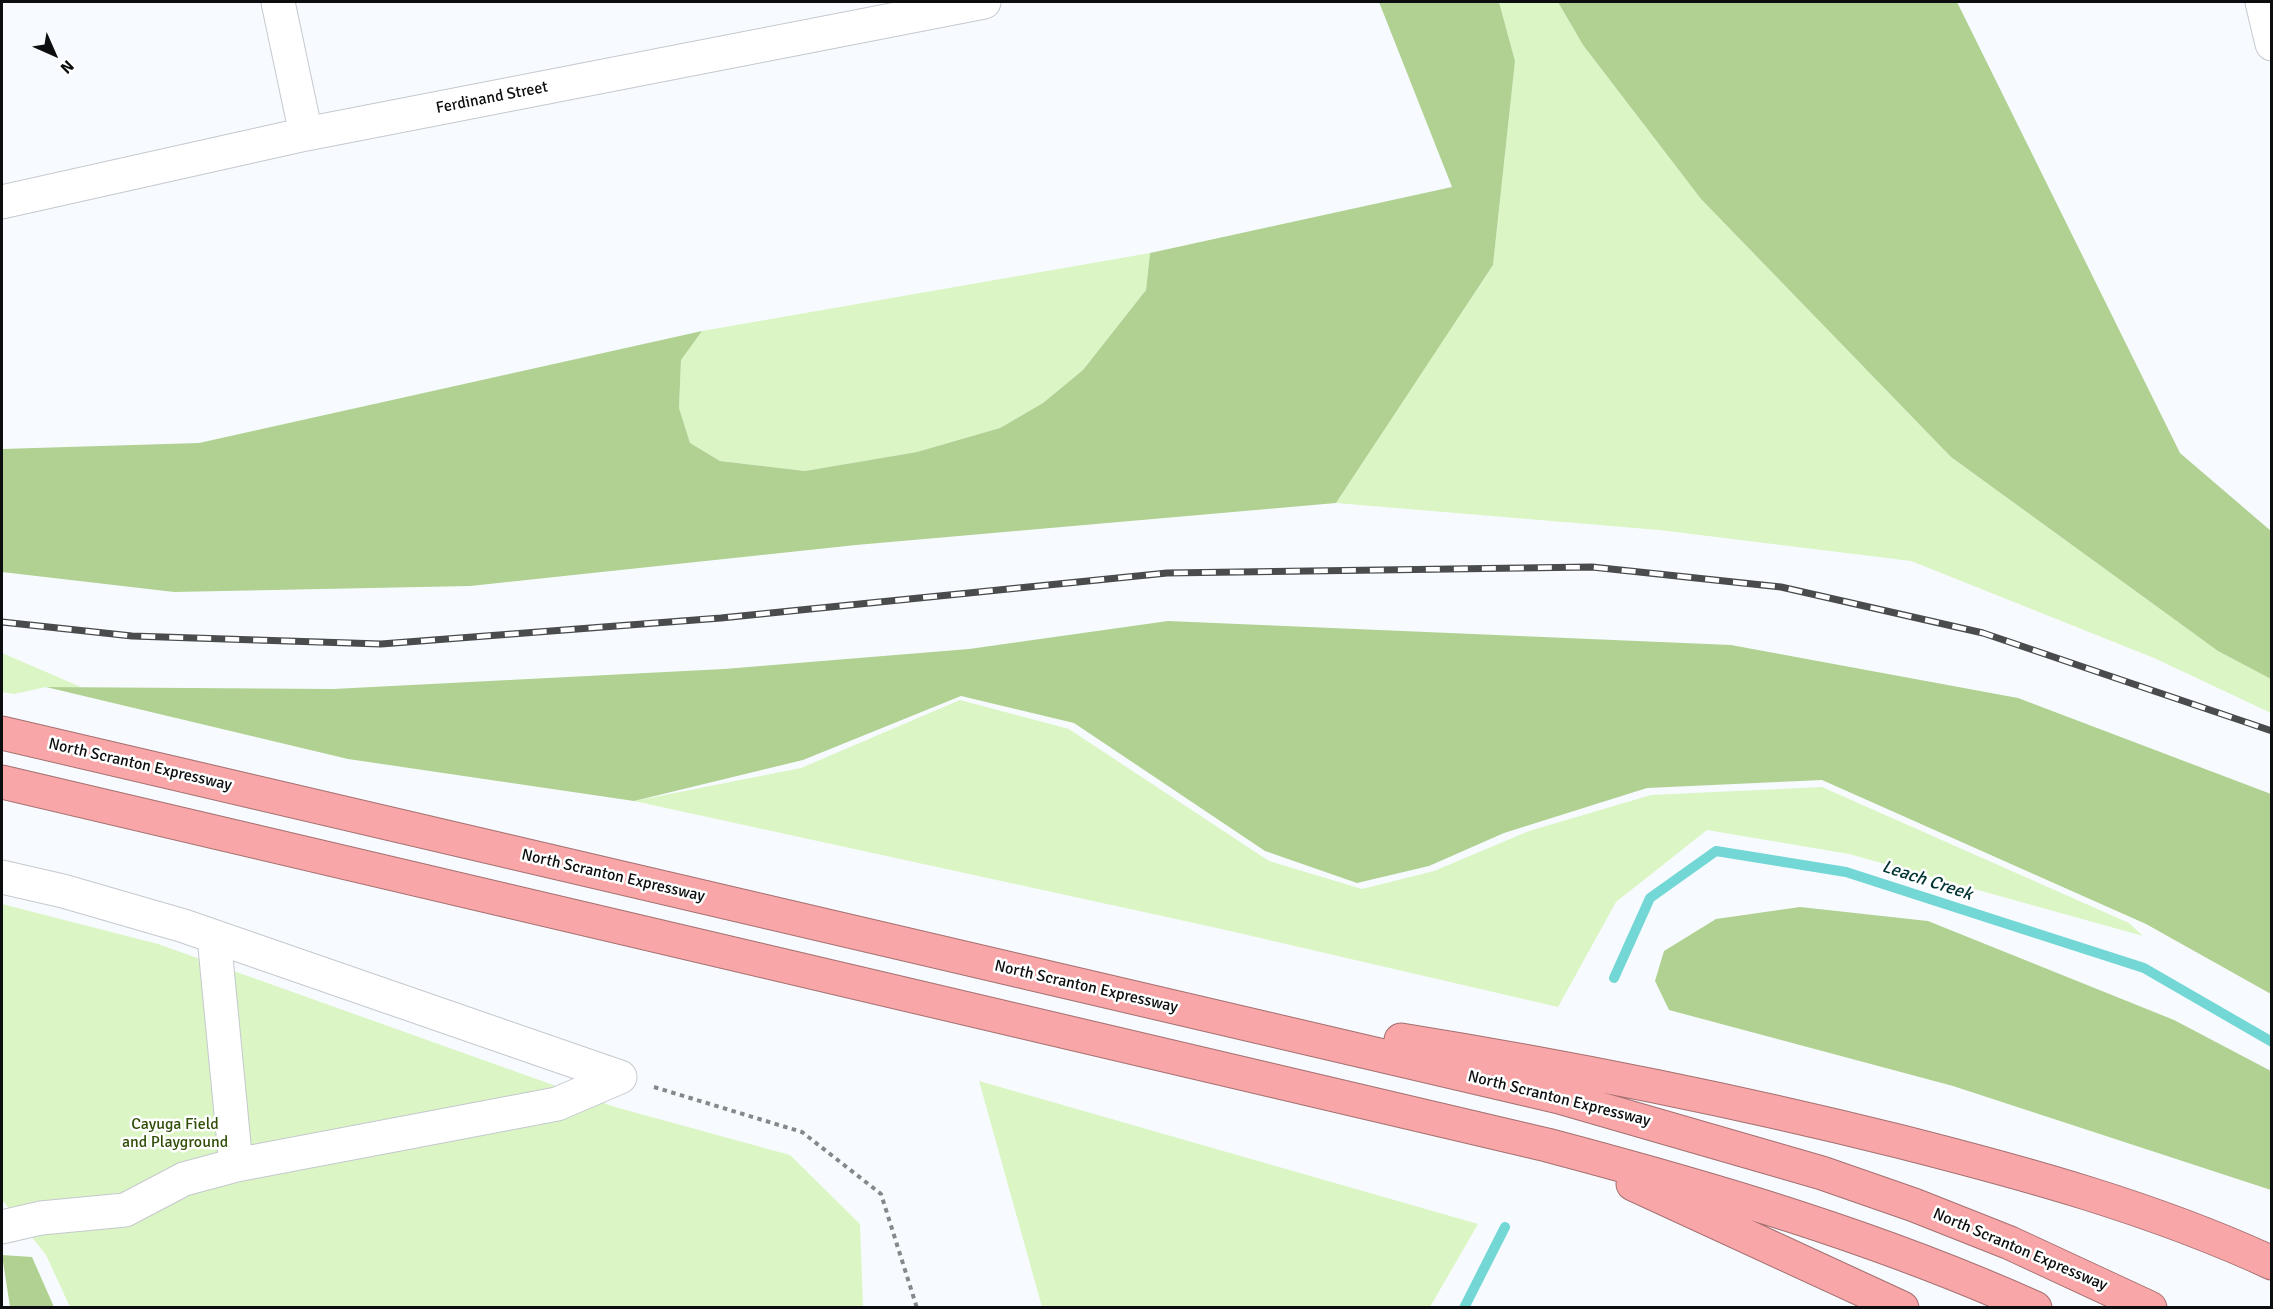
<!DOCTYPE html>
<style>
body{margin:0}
#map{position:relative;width:2273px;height:1309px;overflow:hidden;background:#f7fbff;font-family:Signika,sans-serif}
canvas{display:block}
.frame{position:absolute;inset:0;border:3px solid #0b0d0e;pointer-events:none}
.north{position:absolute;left:24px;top:24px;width:60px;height:60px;-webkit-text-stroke:4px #fff;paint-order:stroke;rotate:135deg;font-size:16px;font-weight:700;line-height:24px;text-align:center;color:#0b0d0e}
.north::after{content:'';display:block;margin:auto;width:21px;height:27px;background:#0b0d0e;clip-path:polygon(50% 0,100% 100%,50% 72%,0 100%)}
</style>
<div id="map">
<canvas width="2273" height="1309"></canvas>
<div class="frame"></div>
<div class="north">N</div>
</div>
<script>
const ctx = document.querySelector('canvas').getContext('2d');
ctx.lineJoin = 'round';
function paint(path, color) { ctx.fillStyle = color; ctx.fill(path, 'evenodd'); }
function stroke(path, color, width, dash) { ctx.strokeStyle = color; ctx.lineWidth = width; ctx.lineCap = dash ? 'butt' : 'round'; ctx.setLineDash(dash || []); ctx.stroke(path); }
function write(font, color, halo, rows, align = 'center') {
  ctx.font = font + ' Signika,sans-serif'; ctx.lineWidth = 5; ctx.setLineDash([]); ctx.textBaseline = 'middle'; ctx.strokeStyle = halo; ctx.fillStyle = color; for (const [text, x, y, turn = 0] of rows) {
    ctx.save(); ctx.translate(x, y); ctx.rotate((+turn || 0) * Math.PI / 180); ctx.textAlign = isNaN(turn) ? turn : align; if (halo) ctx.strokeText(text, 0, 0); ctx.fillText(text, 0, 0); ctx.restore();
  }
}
paint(new Path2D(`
 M1499,2H1558L1583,45L1701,199L1951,457L2218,651L2271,679V713L2154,658L1911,561L1659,530L1336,503L1493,265L1515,61Z
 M1150,253L1146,290L1083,370L1043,403L1000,428L917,452L805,471L720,461L690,443L679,408L681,360L702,331Z
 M2,653L81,687H46L14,694L2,692Z
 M960,700L1069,729L1269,861L1362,889L1434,871L1529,831L1651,795L1822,787L2129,923L2143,936L1849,854L1707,830L1616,902L1558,1007L1217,928L634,801L801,768Z
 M2,904L158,944L615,1107L790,1155L860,1224L863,1307H70L46,1255L3,1201Z
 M979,1081L1478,1224L1430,1307H1042Z`), '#dbf5c4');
paint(new Path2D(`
 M1379,2H1499L1515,61L1493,265L1336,503L856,545L470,586L174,592L2,572V449L199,443L702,331L681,360L679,408L690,443L720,461L805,471L917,452L1000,428L1043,403L1083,370L1146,290L1150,253L1452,187Z
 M1558,2H1957L2180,453L2271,531V679L2218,651L1951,457L1701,199L1583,45Z
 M1168,621L1731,645L2018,698L2271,794V994L2146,924L1822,780L1647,788L1504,833L1429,866L1357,883L1265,851L1074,723L961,696L803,760L634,801L348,759L46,687L333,689L724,669L969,649Z
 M1800,907L1928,921L2174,1020L2271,1071V1190L1953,1086L1669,1010L1655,981L1664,951L1716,919Z
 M2,1255L32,1257L54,1307H10Z`), '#b0d191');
stroke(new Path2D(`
 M1614,978L1650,898L1716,851L1846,872L2144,968L2272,1042
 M1464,1308L1505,1227`), '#73d7d6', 10);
const minor = new Path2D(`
 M278,2L306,134
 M2262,2L2272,44
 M2,202L306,134L984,2
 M2,877L63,891L184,926L620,1077
 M214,937L236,1165
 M2,1227L41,1218L125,1210L184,1179L236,1165L557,1104L620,1077`);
const highway = new Path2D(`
 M2,733L1559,1097L1822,1173L1914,1205L2010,1243L2150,1308
 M2,782L1547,1145C1713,1189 1877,1237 2035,1308
 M1401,1040C1569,1067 1733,1100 1898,1141C2024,1173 2153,1208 2272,1263
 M1633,1184L1902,1308`);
stroke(minor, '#c5c9ce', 35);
stroke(highway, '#a57071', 35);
stroke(new Path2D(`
 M654,1087L802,1132L881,1194L917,1308`), '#85888a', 4, [4.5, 4.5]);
stroke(minor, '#fff', 33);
stroke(highway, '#f8a6a7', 33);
const rail = new Path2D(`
 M2,622L132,636L381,644L721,618L1167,573L1592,567L1781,587L1983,633L2272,731`);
stroke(rail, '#494b4d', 7);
stroke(rail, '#fff', 4.5, [14]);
write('16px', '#0b0d0e', '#fff', [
 ["Ferdinand Street",492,98,-11],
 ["North Scranton Expressway",140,765,13],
 ["North Scranton Expressway",613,876,13],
 ["North Scranton Expressway",1086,987,13],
 ["North Scranton Expressway",1559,1099,14],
 ["North Scranton Expressway",2020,1250,23]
]);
write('16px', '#314e08', '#fff', [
 ["Cayuga Field",175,1125],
 ["and Playground",175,1143]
]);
write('italic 18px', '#023434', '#fff', [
 ["Leach Creek",1927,881,18]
]);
</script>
